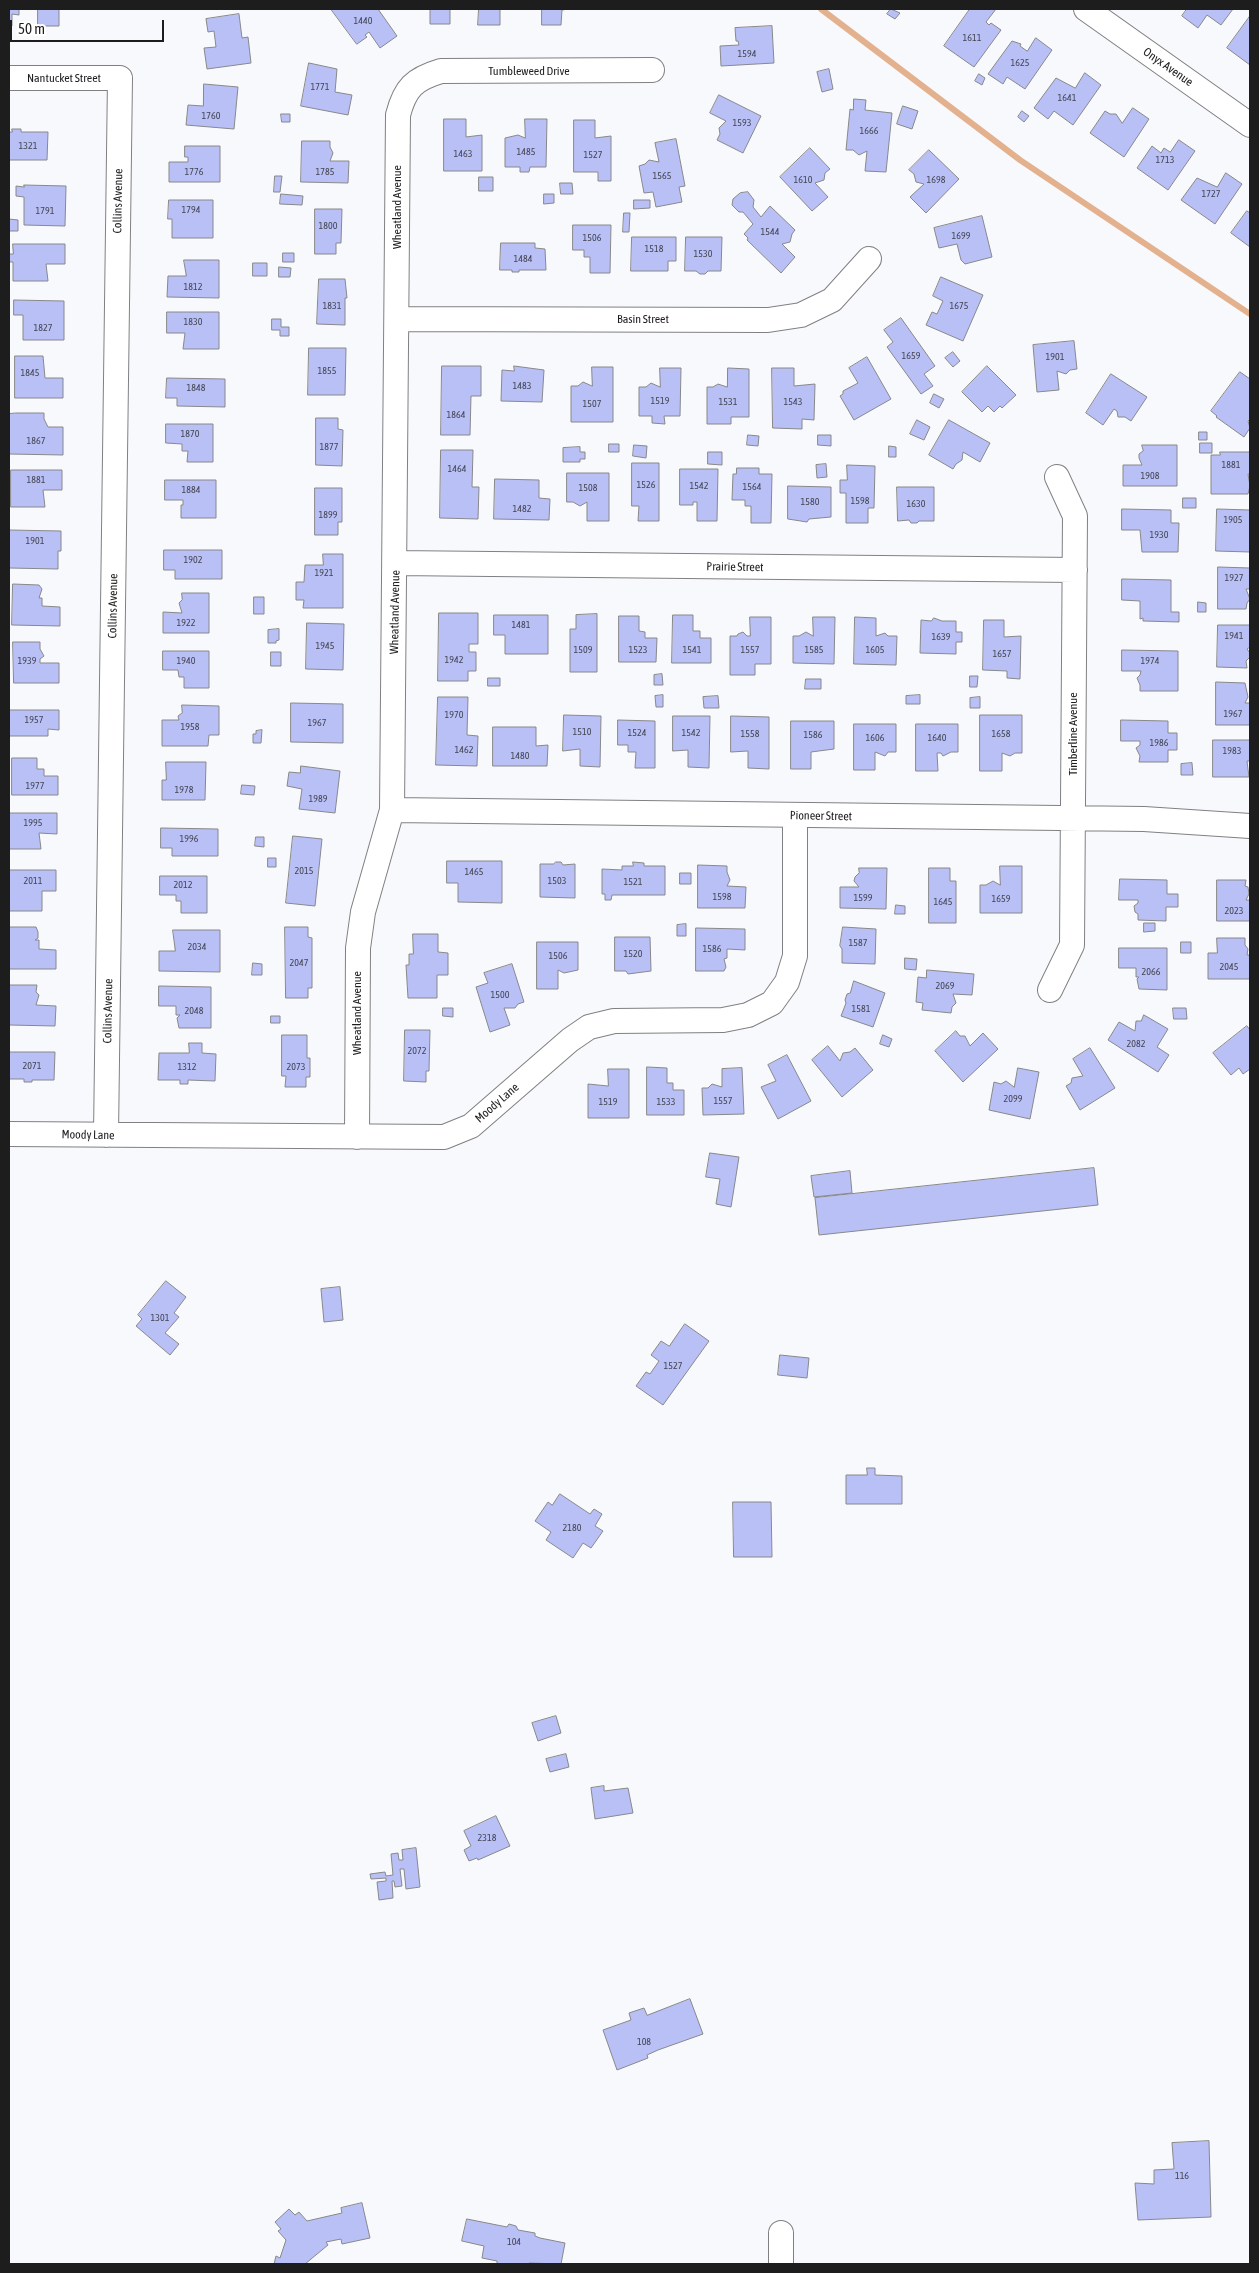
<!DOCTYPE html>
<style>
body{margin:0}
#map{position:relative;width:1259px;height:2273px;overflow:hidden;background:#f8f9fc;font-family:"Asap Condensed",sans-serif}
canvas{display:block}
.frame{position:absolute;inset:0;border:10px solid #1d1d1e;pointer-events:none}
.scale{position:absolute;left:10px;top:20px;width:154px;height:22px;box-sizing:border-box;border:2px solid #1d1d1e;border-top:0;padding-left:6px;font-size:15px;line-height:18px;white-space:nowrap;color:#1d1d1e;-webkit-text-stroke:4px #fff;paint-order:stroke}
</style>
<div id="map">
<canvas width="1259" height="2273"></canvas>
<div class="frame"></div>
<div class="scale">50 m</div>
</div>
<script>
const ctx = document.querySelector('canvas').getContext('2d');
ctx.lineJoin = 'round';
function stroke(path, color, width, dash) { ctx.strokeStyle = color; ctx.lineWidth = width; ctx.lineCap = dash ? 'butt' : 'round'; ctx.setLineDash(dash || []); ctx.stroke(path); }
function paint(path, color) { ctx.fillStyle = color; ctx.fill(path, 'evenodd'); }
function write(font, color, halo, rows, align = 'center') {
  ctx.font = font + ' "Asap Condensed",sans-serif'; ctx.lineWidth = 4; ctx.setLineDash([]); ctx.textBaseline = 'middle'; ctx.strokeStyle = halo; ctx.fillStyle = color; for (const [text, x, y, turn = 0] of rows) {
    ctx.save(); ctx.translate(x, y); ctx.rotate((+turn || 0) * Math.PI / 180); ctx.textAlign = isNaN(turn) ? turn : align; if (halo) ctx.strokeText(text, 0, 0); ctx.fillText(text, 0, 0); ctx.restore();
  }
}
stroke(new Path2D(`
 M821,9L1020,160L1250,314`), '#e4b18e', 6);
const building = new Path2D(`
 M9,9H19V15L12,14V26H9Z
 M38,9H59V26H38Z
 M331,9H378L397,36L380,48L369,32L365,35L367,37L357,44Z
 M427,9H450V24H430V9Z
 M479,9H500V25H478Z
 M542,9H569L562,10L561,25H542Z
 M891,9L900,13L895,19L887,14Z
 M970,9H996L986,22L989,25L991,23L1001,30L974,67L944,46Z
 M1187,9H1233L1221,25L1207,15L1198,28L1182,16Z
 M239,14L242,38L248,37L251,63L207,69L204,48L216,47L214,31L208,32L206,19Z
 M1250,16V65L1227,48Z
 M772,26L774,63L721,66L720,46L739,45L738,41H736L735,28Z
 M1036,38L1052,50L1025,89L1007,77L1003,84L988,74L1012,41L1021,44L1020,46L1027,51Z
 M309,63L337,69L335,92L352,95L348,115L301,106Z
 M829,69L833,89L822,92L817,72Z
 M1085,73L1101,85L1073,125L1054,111L1048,119L1034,108L1056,78L1075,88Z
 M979,74L985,78L982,85L975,81Z
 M204,84L238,87L234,129L186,125L188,105L203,106Z
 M719,95L761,116L743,153L717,140L720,134L719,128L726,121L710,113Z
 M854,99L866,100L865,110L892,113L886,172L865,171L867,151L859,155L853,150H846L850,109L853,110Z
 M903,106L918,111L912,129L897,124Z
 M1133,108L1149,119L1124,157L1090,133L1105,111L1110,114H1116L1122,123Z
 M1022,111L1029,116L1024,122L1018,117Z
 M281,114H290V122H282Z
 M444,119H466V137L482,135V171H444Z
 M525,119H547L546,167H530L529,172H520V167H505V138L518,135L525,138Z
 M574,120H595V138L611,136V181H598V172H574Z
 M12,129H21V132H48L47,160H9V132H12Z
 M676,139L685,186L679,187L682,202L656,207L653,192L644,193L639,166L645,164L649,160L659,162L655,143Z
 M1179,140L1195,151L1168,190L1137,168L1152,146L1161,153L1164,148L1170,152Z
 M302,141H330V147L333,153L330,161H349L348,183L301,182Z
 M185,146H220V182H169V162H188V157H185Z
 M810,148L830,169L825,173L824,180L815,183L828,197L812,211L780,177Z
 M929,150L959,179L926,213L910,197L924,184L916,182L914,174L909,170Z
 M1226,173L1242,184L1215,224L1181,200L1197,178L1217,187Z
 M275,176H282L280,192H274Z
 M479,177H493V191H479Z
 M560,183H572L573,194H561Z
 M24,185L66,186L65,226L24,225V197L16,196V186L24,187Z
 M748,192L754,200L753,207L761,217L770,206L795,230L792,234L790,242L782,244L795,257L781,273L747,240L748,238L744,234L753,224L743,212H739L732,205L733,199L740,193Z
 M281,194L303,196L302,205L280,204Z
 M544,194H554V203L544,204Z
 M169,200H213V238H172V219H168Z
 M634,200H650V208L634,209Z
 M315,209H342L341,243H336V254H315Z
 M1247,211L1250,213V247L1231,233Z
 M624,213H630L629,232H623Z
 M982,216L992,257L965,264L961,260L957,244L939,248L934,228Z
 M9,219L18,220V231H9Z
 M573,225H611L610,273H590V257H584V250H573Z
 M632,237H676V261H668V271H631Z
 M686,237H722L721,271H708L705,274H700L696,271H685Z
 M501,243H535V248L545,249L546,270H519V272H512V270H500Z
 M13,244H65V264H46L48,281H13V262H9V254H13Z
 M283,253H294V262H283Z
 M184,260H219V298L167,297L168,276H186Z
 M253,263H267V276H253Z
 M279,267L291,268L290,277H279Z
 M941,277L983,295L963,341L926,325L932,312L937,314L943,301L933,296Z
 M319,279H345L347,298H345V325L317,324Z
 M14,300L64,301V340H23V315H14Z
 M167,312H219V349H183L185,333H167Z
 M901,318L935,366L924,374L933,386L921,394L887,347L893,342L884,330Z
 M272,319H281V327H289V336H280V330H272Z
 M1074,341L1077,369L1070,370L1066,374L1057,371L1059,390L1037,392L1033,345Z
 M309,348H346L345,395H308Z
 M953,352L960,361L953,367L945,358Z
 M15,356H43L45,378H63V398H15Z
 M867,357L891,399L854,420L840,396L843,394V391L858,383L849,368Z
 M442,366H481V396H471L470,435H441Z
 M514,366L544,370L542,402L501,401L502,370L514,371Z
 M987,366L1016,395L1002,408L1000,406L994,412L988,406L982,412L962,392Z
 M592,367H613V422H571V386H578L583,382L592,386Z
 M660,368H681L680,416H664L665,424L652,423V416H639V387H646L651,383L660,387Z
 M728,368L749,369V417H731V424H707V387H713L718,384L727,387Z
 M772,368H794V386L815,384L814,420L802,419V429L773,428Z
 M1240,372L1250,379V419L1248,421L1250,428L1244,437L1216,417L1217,416L1211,411Z
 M1111,374L1147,397L1131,421L1125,417H1118L1117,411L1114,409L1103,425L1086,413Z
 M167,378L225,379V407L177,406V398H166Z
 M934,394L944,399L939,408L930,403Z
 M16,413H44V419L48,427H63V455L9,454V414Z
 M316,418H338V429L343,430L342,466L316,465Z
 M917,420L930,427L924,440L910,434Z
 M949,420L990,443L980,462L963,452L962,460L956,464L953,469L929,455Z
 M166,424H213V462H187L188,451H182V444L166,443Z
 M1199,432H1207V440H1199Z
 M748,435L759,436L758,446L747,445Z
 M818,435H831V446L818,445Z
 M1200,443H1212V453H1200Z
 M609,444H619V452H609Z
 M634,445L647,446L646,458L633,456Z
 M1142,445H1177V486H1123V465H1142L1139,458V454L1143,451Z
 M889,446L896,447V457H889Z
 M580,447V452H585V459H580V462H563V448Z
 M441,450H473L472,487H479L478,519L440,518Z
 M708,452H722V465L708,464Z
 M1220,452H1250V474H1248L1250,486L1248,494H1211V455H1220Z
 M632,463H659V521H638L639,506H632Z
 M826,464L827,477L817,478L816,465Z
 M847,465L875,466L874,508H868V523H846V493H840V480H847Z
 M737,468H759V474H772L771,523H751V506H745V500H732L733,474H736Z
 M680,469H718L717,521H697V502H693V505H680Z
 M11,470H62V490H43L45,507H11Z
 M567,473H609V521H587V502L580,506L573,502H567Z
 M495,479L539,480V498L550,499L549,520L494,519Z
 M165,480H216V518H181V505H183V500H165Z
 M788,486L831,487V517L809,519L807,522L788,519Z
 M897,487H934V521H919L917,523H911L909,520L898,521Z
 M315,488H342V522H338V535H315Z
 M1183,498H1196V508H1183Z
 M1122,509L1171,510V523H1179L1178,552H1142L1140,530H1122Z
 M1217,509L1250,510V552L1216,551Z
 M9,530L61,531V551H58V569L9,568Z
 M164,550H222V579H175V570H164Z
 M323,554H343V608H303L304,600H296V582H304L305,565H323Z
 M1218,567L1250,568V589H1246L1250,599L1247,603L1246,609H1218Z
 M1122,579L1171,580V612H1179V622L1143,621V618L1140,619V601L1122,600Z
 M13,584L39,585L42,589L39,598H42V606L60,607V626L12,625Z
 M182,593H209V633H163V612L182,613L179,603L182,600Z
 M254,597H264V614H254Z
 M1198,602L1206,603V612H1198Z
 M439,613H478V644H469V652H476V671H468V681H438Z
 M597,614V672H570V629H576V615Z
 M494,615H548V654H505V635H494Z
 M673,615H693V631H700V638H711V663H672Z
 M619,616H639V631L645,632V638H657L656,662H619Z
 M750,617H771V664H755V675H730V636H737L738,634L743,632L747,636H750Z
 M813,617H835L834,664L793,663V636H799L806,632L813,636Z
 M855,617L876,618V636L885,633L888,636H897L896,665L854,664Z
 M934,618L942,621H956V632H962V642H956V654L920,653L921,620L931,621Z
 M984,620H1004V637L1021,636L1020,679L1007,678V671L983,670Z
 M307,623L344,624L343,670L306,669Z
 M1218,625H1250V647L1247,649L1250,653V657L1246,661L1247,668L1217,667Z
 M279,629V640L276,641V643H268V630Z
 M13,642H40V649L44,656L40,659V663H59V683H14Z
 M1122,650L1178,651V691H1140V685L1137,678L1140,675L1141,671H1122Z
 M163,651H209V688H184V677H179L178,670H163Z
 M271,652H281V666H271Z
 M662,674L663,685H654V675Z
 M970,676H978L977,687H970Z
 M488,678H500V686H488Z
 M806,679H821V689H805Z
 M1216,682L1245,683L1248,697L1245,703H1250V725H1216Z
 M663,695V707H656L655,696Z
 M920,695V704H906V696Z
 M718,696L719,708H704L703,697Z
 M438,697H468L467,735L478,736L477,766L436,765Z
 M980,697V708H970V698Z
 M291,703L343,704V743L291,742Z
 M182,705L219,706V735H209L208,746H162V720H179L178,716L182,713Z
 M9,710H59V730L48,729V736H9Z
 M564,715L601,716L600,767L580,766V749L563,751Z
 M980,715H1022V753H1015L1010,756L1002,753V771H980Z
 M673,716H710L709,768L688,767V750L673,751Z
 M731,716L769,717V769L748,768V751L731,752Z
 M618,720L655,721V768H635L636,752H628V745H618Z
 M1121,720L1168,721V733H1177V750H1168V762H1139L1140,756L1136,748L1140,745V741H1121Z
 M791,721H834V749L811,752V769H791Z
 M854,724H896V752H888L885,756L875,752V770H854Z
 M916,724H958V752H951L943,756L941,753H937L938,771H916Z
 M493,727H536V746L548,745L547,766H493Z
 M262,730L261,743H253V734H256V731Z
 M1213,740H1250V761H1247L1249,777H1213Z
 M12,758H37V769H44V776H58V795H12Z
 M166,762H206L205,800H162V780H166Z
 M1192,763L1193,775H1181V764Z
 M301,766L340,771L335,813L299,809L302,789L287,786L289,772L300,773Z
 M242,785L255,786L254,795L241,794Z
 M9,813H57V834L39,833L41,849H9Z
 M161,828L218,829V856H172V848H161Z
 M293,836L322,839L315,906L286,903Z
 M256,837H264V847L255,846Z
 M268,858H276V867H268Z
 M447,861H502V903L458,902V883H447Z
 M556,862H561L563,865L575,864V898L540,897V864H553Z
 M633,862L644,863V866H665V895H612L611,900H605V894H602V869L622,870V866H633Z
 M698,865L727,866V872L730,880L727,886L746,887L745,908H698Z
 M1000,866H1022V913H980V885H986L993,881L1000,885Z
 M859,868H887L886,909L840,908V887H859L854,881L855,877L859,873Z
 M929,868H950V881H956V923H929Z
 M9,870H56V891H42V911H9Z
 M680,873H691V884H680Z
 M160,876H207V913H181V901H176V895H160Z
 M1120,879L1167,880V894H1178V907H1166V921L1138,920V914L1135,912L1134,906L1138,903V900H1119Z
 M1217,880H1246L1245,886L1248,887L1249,894L1246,900H1250V921H1217Z
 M896,905L905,906V914H895Z
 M1144,923H1155V931L1144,932Z
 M686,924V936H677V925Z
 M9,927H36L38,932V938L35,940H39V949L56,950V969H9Z
 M285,927H308V937L312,938V988H308V998H286Z
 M843,927L876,929L875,964L842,963V949L840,946Z
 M696,928L745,929V950L727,949V958L724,959L726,967L724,971H696Z
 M173,930H220V972L159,971V951H175Z
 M413,934H438V952L448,953V975H437V998H408L406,965H409V954H413Z
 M615,937H650L651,971L628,974L626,971H615Z
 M1217,938H1245V945L1248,949L1247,955H1250V979H1208V953H1217Z
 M537,942H578V970L564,973L558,970V989H537Z
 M1181,942H1191V953H1181Z
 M1119,948H1167V990L1139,989L1137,979L1139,977H1136V968H1119Z
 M905,958L917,959L916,970L905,969Z
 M253,963L262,964V975H252Z
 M512,964L524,1002L518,1004L515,1008H504L510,1025L490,1032L476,987L488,983L484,973Z
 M927,970L974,974L972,995L953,994L956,1003L952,1007L951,1013L922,1010L923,1003L916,1002L918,977L926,978Z
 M854,981L885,993L873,1027L841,1016L846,1003L845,1000L847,994L850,993Z
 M9,985H37L36,992L39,995L36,1005L56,1006L55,1026L9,1025Z
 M159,986L211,987V1028H179L177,1018L180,1015H176V1006H159Z
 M443,1008H453V1017L443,1016Z
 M1173,1008H1186L1187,1019H1174Z
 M1144,1015L1168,1029L1157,1047L1169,1055L1158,1072L1108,1040L1119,1022L1135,1031L1136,1021H1141Z
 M271,1016H280V1023H271Z
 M1247,1026L1250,1030V1069L1243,1074L1239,1068L1231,1075L1213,1053Z
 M405,1030H430L429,1071H426V1082L404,1081Z
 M956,1031L960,1036H965L970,1046L983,1033L998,1049L963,1082L935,1051Z
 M282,1035H307V1058H310V1077H306V1087H285L286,1076H282Z
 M883,1035L892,1039L889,1047L880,1044Z
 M189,1043H202V1053L216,1054L215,1081L188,1080V1084H180V1080H158L159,1053H189Z
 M828,1046L840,1061L843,1053L850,1052L855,1048L873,1070L842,1097L812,1060Z
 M1090,1048L1115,1088L1080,1110L1066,1086L1071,1083L1072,1078L1083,1076L1073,1059Z
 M9,1052H55L54,1080H32V1082H24V1079H9Z
 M787,1055L811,1101L778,1119L761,1087L776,1081L768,1065Z
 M647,1067L667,1068V1083H673V1090H684V1115H647Z
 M742,1068L744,1114L703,1115L702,1088H708L712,1084L722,1087V1069Z
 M1018,1068L1039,1072L1030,1119L989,1110L994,1082L1001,1084L1006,1081L1014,1087Z
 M608,1069H629V1118H588V1084L608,1086Z
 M710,1153L739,1157L731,1207L716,1204L720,1179L706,1177Z
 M1094,1168L1098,1205L819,1235L815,1198Z
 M850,1171L852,1193L814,1197L811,1176Z
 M166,1281L186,1297L174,1313L179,1317L165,1333L179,1344L170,1355L136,1326L142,1319L138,1315Z
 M340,1287L343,1320L324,1322L321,1289Z
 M685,1324L709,1341L663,1405L636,1386L646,1372L650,1374L659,1361L651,1355L661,1341L669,1346Z
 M780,1355L809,1358L807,1378L778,1375Z
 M867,1468H875V1475L902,1476V1504H846V1475H867Z
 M560,1494L590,1514L594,1509L602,1514L595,1526L603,1531L591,1548L583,1543L573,1558L546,1540L551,1532L535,1521L548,1502L552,1505Z
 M733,1502H771L772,1557H734Z
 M556,1716L561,1733L538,1741L532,1723Z
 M566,1754L569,1767L550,1772L546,1759Z
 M604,1786V1791L628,1788L633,1813L595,1819L591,1788Z
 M496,1816L510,1846L478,1860L477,1858L469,1861L464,1850L471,1846L464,1831Z
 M416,1848L420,1887L406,1889L404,1869H400L402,1886L395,1887L394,1881H392L393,1898L379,1900L377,1882L386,1881V1878L371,1879L370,1874L385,1872L386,1876L393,1875L391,1854L398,1853L399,1860H403L402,1850Z
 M690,1999L703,2034L658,2050L647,2055L648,2058L617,2070L603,2030L631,2020L629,2013L644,2008L647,2015Z
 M1209,2141L1211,2217L1138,2220L1135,2183L1154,2184V2170L1174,2169L1172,2143Z
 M362,2203L370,2238L342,2244L341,2239L326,2242L328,2245L305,2264H274L276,2256L280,2258L286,2240L278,2231L281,2229L275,2222L289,2209L295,2215L299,2212L307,2221L342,2213L341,2208Z
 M467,2219L507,2227L509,2224L516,2226L518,2230L535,2233V2236L540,2238L565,2243L561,2264L529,2263L528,2264H497V2261L482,2258L484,2246L462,2241Z`);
paint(building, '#b9c0f6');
stroke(building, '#88888b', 1);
const minor = new Path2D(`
 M1086,9L1250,125
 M9,78H120L106,1135
 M397,319L768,320L801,315L832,300L869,259
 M395,563L1075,570
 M392,810L1144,819L1250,826
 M1050,990L1072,945L1075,516L1057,477
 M9,1134L444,1137L471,1126L570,1040L589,1027L614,1021L723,1020L748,1015L772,1003L787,982L795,956V816
 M357,1137L358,948L363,912L392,810L398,115C405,88 414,79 441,71L652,70
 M781,2264V2233`);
stroke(minor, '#808083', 26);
stroke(minor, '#fff', 24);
write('10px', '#444654', null, [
 ["1440",363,21],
 ["1611",972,38],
 ["1594",747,54],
 ["1625",1020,63],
 ["1771",320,87],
 ["1641",1067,98],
 ["1760",211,116],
 ["1593",742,123],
 ["1666",869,131],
 ["1321",28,146],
 ["1485",526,152],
 ["1463",463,154],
 ["1527",593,155],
 ["1713",1165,160],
 ["1776",194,172],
 ["1785",325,172],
 ["1565",662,176],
 ["1610",803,180],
 ["1698",936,180],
 ["1727",1211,194],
 ["1794",191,210],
 ["1791",45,211],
 ["1800",328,226],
 ["1544",770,232],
 ["1699",961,236],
 ["1506",592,238],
 ["1518",654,249],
 ["1530",703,254],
 ["1484",523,259],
 ["1812",193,287],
 ["1831",332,306],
 ["1675",959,306],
 ["1830",193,322],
 ["1827",43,328],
 ["1659",911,356],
 ["1901",1055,357],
 ["1855",327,371],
 ["1845",30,373],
 ["1483",522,386],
 ["1848",196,388],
 ["1519",660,401],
 ["1531",728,402],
 ["1543",793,402],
 ["1507",592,404],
 ["1864",456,415],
 ["1870",190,434],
 ["1867",36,441],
 ["1877",329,447],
 ["1881",1231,465],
 ["1464",457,469],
 ["1908",1150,476],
 ["1881",36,480],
 ["1526",646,485],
 ["1542",699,486],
 ["1564",752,487],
 ["1508",588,488],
 ["1884",191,490],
 ["1598",860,501],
 ["1580",810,502],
 ["1630",916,504],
 ["1482",522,509],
 ["1899",328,515],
 ["1905",1233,520],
 ["1930",1159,535],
 ["1901",35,541],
 ["1902",193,560],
 ["1921",324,573],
 ["1927",1234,578],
 ["1922",186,623],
 ["1481",521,625],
 ["1941",1234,636],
 ["1639",941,637],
 ["1945",325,646],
 ["1509",583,650],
 ["1523",638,650],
 ["1541",692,650],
 ["1557",750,650],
 ["1585",814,650],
 ["1605",875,650],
 ["1657",1002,654],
 ["1942",454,660],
 ["1939",27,661],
 ["1940",186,661],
 ["1974",1150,661],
 ["1967",1233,714],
 ["1970",454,715],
 ["1957",34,720],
 ["1967",317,723],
 ["1958",190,727],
 ["1510",582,732],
 ["1524",637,733],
 ["1542",691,733],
 ["1558",750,734],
 ["1658",1001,734],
 ["1586",813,735],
 ["1606",875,738],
 ["1640",937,738],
 ["1986",1159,743],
 ["1462",464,750],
 ["1983",1232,751],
 ["1480",520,756],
 ["1977",35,786],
 ["1978",184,790],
 ["1989",318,799],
 ["1995",33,823],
 ["1996",189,839],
 ["2015",304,871],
 ["1465",474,872],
 ["2011",33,881],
 ["1503",557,881],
 ["1521",633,882],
 ["2012",183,885],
 ["1598",722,897],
 ["1599",863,898],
 ["1659",1001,899],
 ["1645",943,902],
 ["2023",1234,911],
 ["1587",858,943],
 ["2034",197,947],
 ["1586",712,949],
 ["1520",633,954],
 ["1506",558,956],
 ["2047",299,963],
 ["2045",1229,967],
 ["2066",1151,972],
 ["2069",945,986],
 ["1500",500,995],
 ["1581",861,1009],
 ["2048",194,1011],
 ["2082",1136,1044],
 ["2072",417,1051],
 ["2071",32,1066],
 ["1312",187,1067],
 ["2073",296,1067],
 ["2099",1013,1099],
 ["1557",723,1101],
 ["1519",608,1102],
 ["1533",666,1102],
 ["1301",160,1318],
 ["1527",673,1366],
 ["2180",572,1528],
 ["2318",487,1838],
 ["108",644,2042],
 ["116",1182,2176],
 ["104",514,2242]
]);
write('12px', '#1d1d1e', '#fff', [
 ["Onyx Avenue",1168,67,35],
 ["Tumbleweed Drive",529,71],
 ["Nantucket Street",64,78],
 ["Collins Avenue",118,201,-89],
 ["Wheatland Avenue",397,207,-90],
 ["Basin Street",643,319],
 ["Prairie Street",735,567,1],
 ["Collins Avenue",113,606,-89],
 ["Wheatland Avenue",395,612,-89],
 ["Timberline Avenue",1073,734,-90],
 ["Pioneer Street",821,816,1],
 ["Collins Avenue",108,1011,-89],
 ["Wheatland Avenue",357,1013,-90],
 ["Moody Lane",497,1103,-41],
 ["Moody Lane",88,1135,1]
]);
</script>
